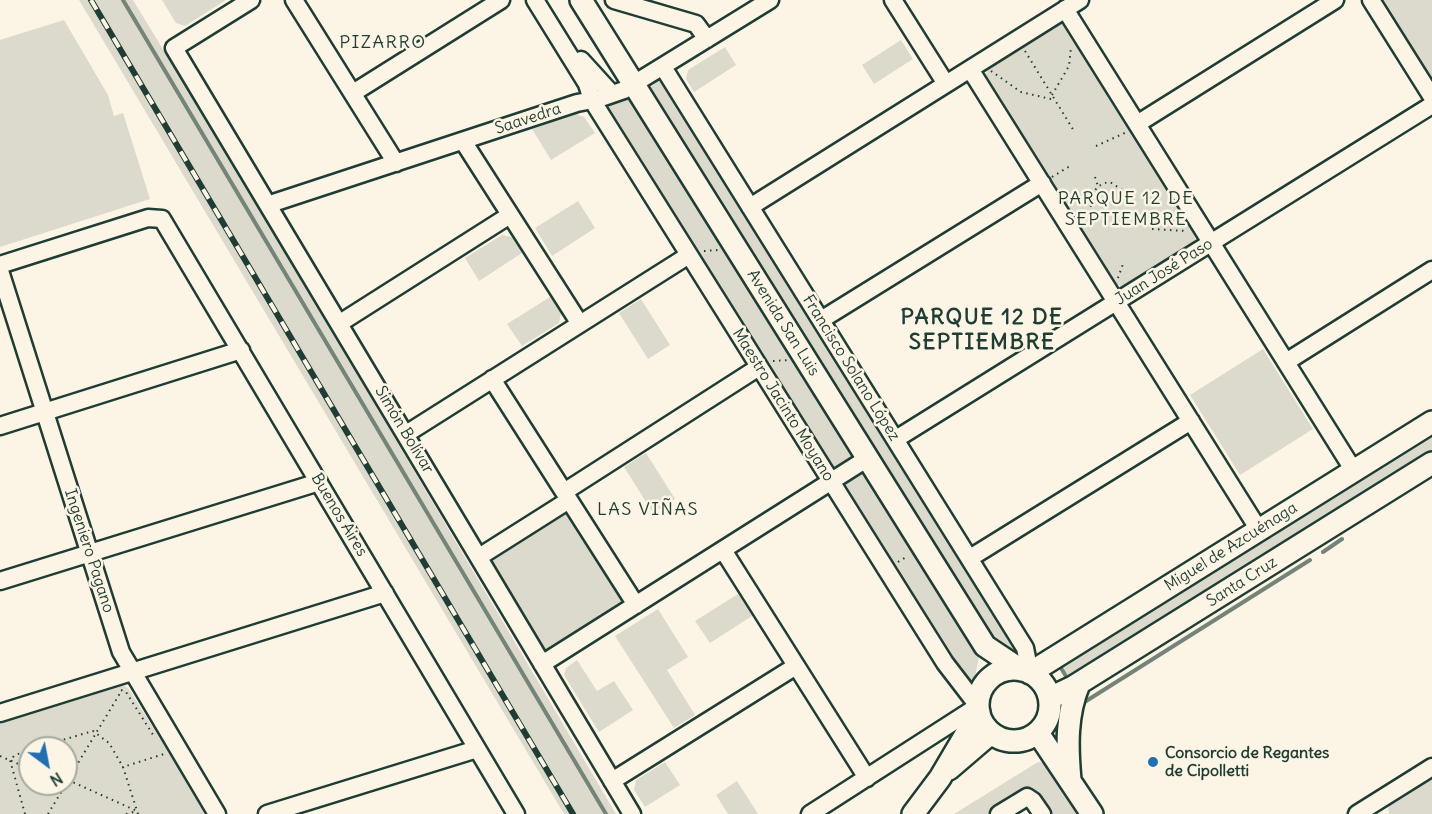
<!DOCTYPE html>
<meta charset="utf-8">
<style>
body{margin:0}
#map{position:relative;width:1432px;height:814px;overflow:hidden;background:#fcf5e5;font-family:Delius,sans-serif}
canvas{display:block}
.north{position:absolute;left:18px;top:736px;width:60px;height:60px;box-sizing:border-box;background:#fcf5e5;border:2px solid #a4ab9e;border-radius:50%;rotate:148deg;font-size:16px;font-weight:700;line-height:24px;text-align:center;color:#1f3d34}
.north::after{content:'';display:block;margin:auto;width:21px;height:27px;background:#1f6fb2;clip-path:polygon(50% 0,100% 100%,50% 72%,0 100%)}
</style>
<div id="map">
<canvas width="1432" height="814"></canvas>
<div class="north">N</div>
</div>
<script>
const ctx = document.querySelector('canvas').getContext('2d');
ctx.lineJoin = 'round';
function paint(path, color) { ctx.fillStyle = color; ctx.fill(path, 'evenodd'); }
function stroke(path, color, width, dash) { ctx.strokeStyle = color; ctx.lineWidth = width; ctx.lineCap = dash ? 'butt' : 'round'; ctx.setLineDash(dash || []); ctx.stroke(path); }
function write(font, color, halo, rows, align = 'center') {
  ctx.font = font + ' Delius,sans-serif'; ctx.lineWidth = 5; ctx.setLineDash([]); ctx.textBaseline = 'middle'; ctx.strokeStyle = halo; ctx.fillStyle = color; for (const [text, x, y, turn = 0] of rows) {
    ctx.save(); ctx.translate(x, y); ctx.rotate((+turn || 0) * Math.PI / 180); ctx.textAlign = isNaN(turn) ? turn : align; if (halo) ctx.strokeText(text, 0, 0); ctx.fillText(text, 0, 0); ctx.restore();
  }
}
paint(new Path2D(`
 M79,0H133L250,192L616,814H564Z
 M162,0H226L185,26L176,23Z
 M1380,0H1432V82Z
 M64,20L108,95L114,116L123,113L150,199L0,247V40Z
 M1058,23H1064L1198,235L1191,245L1122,287L1112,282L985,76L990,66Z
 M901,40L913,59L874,84L862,65Z
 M725,47L736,65L694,92L686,79L688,70Z
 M658,81L665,83L1023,654L993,642L650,93L651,87Z
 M624,98L631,99L854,455L838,467L831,468L606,108Z
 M576,114L584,117L595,133L551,160L532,129Z
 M578,201L595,228L552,256L535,228Z
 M502,235L512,237L522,253L479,281L465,258Z
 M550,297L561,313L559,323L522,346L507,324Z
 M641,299L670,345L648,359L619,313Z
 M1263,349L1313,429L1240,475L1190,395Z
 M1432,430V456L1070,682L1058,664Z
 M646,453L675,499L653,513L624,467Z
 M863,473L980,651L972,693L846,492V482Z
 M564,512L569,513L623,599L619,606L547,650L542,648L490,561Z
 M738,594L752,616L710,643L695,621Z
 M658,609L688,657L667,670L695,715L674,728L615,636Z
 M577,660L597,691L614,681L633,710L599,732L564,675L566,668Z
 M123,685L129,689L207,814H0V722ZM30,748H66V784H30Z
 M665,762L680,785L645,807L634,790L636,780Z
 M1038,762L1048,763L1081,814H1049L1031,787L989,814H954Z
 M1432,775V814H1389L1388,804Z
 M737,781L758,814H728L716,795Z`), '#dcdacc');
stroke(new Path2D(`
 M123,0L606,814
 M1323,552L1342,539
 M1058,663L1070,683
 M1082,702L1083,703L1310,560`), '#758479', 4);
const minor = new Path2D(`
 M251,0L174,48L632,814
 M294,0L396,163
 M535,0L587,84L592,100L945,663L978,706L810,814
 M614,0L696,24L707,39
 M893,0L946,84
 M1371,0L1432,97
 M1065,9L1354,471
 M581,60L612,94
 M663,67L1025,648L1030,673
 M970,69L1259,530
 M353,93L501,0
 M1137,124L1335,0
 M463,141L580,324
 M270,204L577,103L598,99L624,90L770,0
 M750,207L1080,0
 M0,265L148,218L162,219L516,814
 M0,271L121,652L217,814
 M821,320L1042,183
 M340,323L510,215
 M1286,362L1432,270
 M492,379L636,605
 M0,426L241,350
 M406,434L689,255
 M896,439L1432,105
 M564,492L759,367
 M723,550L867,778
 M479,557L569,500
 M970,558L1191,421
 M0,581L319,482
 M542,664L868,458
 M0,713L385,593
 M612,781L796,666
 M267,814L477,749
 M999,814L1027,797L1033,801L1042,814
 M1357,814L1432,767`);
const major = new Path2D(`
 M581,0L985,646L1021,670
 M978 705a36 36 0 1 1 72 0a36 36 0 1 1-72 0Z
 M1030,673L1432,422
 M1050,698L1073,687L1432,463
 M1038,733L1092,814
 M949,769L991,733
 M1070,780C1067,747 1066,715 1079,684
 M913,814L940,778L979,712`);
stroke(minor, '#1f3d34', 21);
stroke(major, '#1f3d34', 26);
stroke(new Path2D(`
 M1025,51L1074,131
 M991,71L1021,92L1055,100
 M1052,95L1069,66L1071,47
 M1096,146L1127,132
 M1052,177L1070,166
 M1095,177L1098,186
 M1091,213C1090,198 1093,184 1110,182L1124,191
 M1152,229L1186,231
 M704,251L719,250
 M1118,278L1123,264
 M773,361L789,360
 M898,562L908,556
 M121,690L126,692L155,738
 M35,748L93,731L109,743L123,767
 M0,756L30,769
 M68,780L137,811
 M66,783L122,690
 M25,814L10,760L15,755L30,750
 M48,814L66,784
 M126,814L137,811
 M138,814L123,767L164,754`), '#1f3d34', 2, [1.5, 4.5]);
stroke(minor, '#fcf5e5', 16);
stroke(major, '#fcf5e5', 21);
const rail = new Path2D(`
 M91,0L573,814`);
stroke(rail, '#1f3d34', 6);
stroke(rail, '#fcf5e5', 4, [11]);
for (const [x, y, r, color] of [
 [1153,762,6,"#1f6fb2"]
]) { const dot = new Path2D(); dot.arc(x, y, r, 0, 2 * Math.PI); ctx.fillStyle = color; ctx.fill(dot); stroke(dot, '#fcf5e5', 2); }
write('16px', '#1f3d34', '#fcf5e5', [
 ["Saavedra",528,119,-18],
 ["Juan José Paso",1164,272,-32],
 ["Avenida San Luis",783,323,58],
 ["Francisco Solano López",851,368,58],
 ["Maestro Jacinto Moyano",783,405,58],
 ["Simón Bolívar",404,430,59],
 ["Buenos Aires",339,515,59],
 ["Miguel de Azcuénaga",1231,547,-32],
 ["Ingeniero Pagano",89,551,72],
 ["Santa Cruz",1242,582,-32]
]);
write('bold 16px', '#1f3d34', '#fcf5e5', [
 ["Consorcio de Regantes",1165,753],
 ["de Cipolletti",1165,771]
], 'left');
ctx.letterSpacing = '1.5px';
write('18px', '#1f3d34', '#fcf5e5', [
 ["PIZARRO",383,43],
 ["PARQUE 12 DE",1126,199],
 ["SEPTIEMBRE",1126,220],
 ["LAS VIÑAS",648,510]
]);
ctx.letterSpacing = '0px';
ctx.letterSpacing = '1.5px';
write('bold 22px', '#1f3d34', '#fcf5e5', [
 ["PARQUE 12 DE",982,318],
 ["SEPTIEMBRE",982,343]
]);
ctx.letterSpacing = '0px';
</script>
